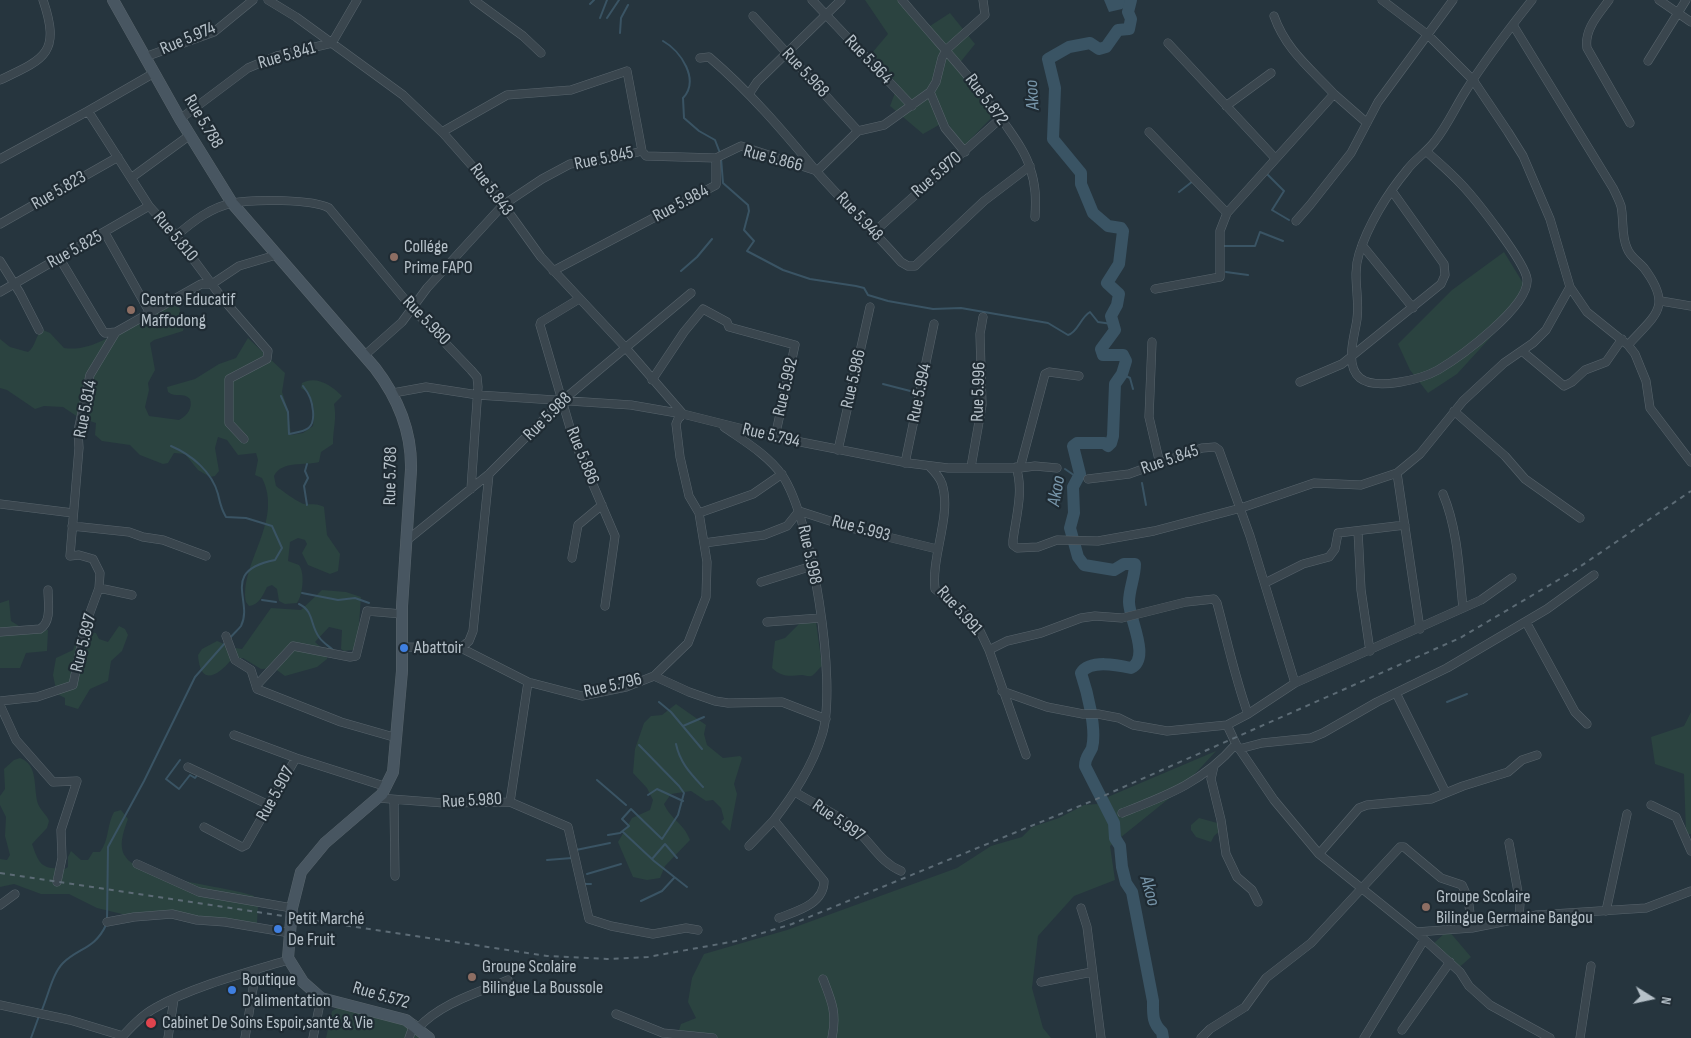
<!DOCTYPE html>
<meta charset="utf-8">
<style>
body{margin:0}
#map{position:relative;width:1691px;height:1038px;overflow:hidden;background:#26353e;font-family:"Sofia Sans Condensed",sans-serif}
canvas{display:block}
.north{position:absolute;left:1626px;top:973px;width:50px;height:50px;-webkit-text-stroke:4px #1f2b33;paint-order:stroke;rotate:100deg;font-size:14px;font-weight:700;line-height:20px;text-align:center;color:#b6c1c9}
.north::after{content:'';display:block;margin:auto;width:18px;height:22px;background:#b6c1c9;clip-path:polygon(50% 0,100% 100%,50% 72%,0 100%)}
</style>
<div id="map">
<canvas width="1691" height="1038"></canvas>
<div class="north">N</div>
</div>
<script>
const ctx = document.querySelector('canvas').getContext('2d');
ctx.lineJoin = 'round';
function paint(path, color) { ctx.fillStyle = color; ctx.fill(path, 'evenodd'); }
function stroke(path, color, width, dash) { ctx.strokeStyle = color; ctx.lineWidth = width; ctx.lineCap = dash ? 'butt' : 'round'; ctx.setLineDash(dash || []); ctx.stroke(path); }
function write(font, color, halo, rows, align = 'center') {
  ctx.font = font + ' "Sofia Sans Condensed",sans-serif'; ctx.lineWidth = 4.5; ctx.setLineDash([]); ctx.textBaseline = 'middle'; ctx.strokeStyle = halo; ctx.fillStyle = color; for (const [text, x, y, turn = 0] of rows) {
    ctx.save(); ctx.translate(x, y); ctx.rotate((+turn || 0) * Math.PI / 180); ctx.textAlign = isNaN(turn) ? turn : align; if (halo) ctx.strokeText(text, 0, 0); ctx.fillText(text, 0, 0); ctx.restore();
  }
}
paint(new Path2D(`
 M865,0H899L930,26L950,13L975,44L958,65L994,115L964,146L946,121L923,134L890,106L898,85L872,53L888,34Z
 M1504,252L1523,283L1511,315L1457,374L1428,393L1410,370L1398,344L1452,290Z
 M178,303L184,326L183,331L154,340L150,343L155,370L148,383L149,390L145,407L149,416L179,420C187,416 193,408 190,399C184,392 175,398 168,392L167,387L195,379L219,364L236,358L248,338L285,373L282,392L288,410L291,435L303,433L313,426C315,412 315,395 301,388L302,383C317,375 332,386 342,396L334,404C337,419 333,428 333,444L321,452L319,462C305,466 282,460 274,476L276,486C281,490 299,503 304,504C312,505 316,503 324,507L327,535L340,554L338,571L330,574L308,565L302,553L307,544L305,540L298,538L290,542L288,561L299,565C305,573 303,595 297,603L285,604L279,601L277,589L272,585L267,587C263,595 259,605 249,606L246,602C239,564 284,521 262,478L255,475L258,460L256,453L238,455L227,440L218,437L215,448L219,471L215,476L210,477L198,470L185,454L174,453L168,463L163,464L140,455L130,445L102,441L95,435L96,423L78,417L63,407L44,406L35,409L7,390L0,388V339L10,347L28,352C36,347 35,334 43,330L50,333L64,348C90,352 114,334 136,323C150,316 164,310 178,303Z
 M322,590L346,592L361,597L358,638L353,650L344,651L341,649L342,630L329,627L315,642L327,653V659L317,667L285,676L274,668L261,669L243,658L231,660C217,677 200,686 198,655L202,649L217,641L235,648L242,649L271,608L301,610Z
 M9,600L11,621L27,631L48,630L47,651L26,653L20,668H0V603Z
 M816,622L822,666C819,668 816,673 813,675C809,678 806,675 802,675C790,676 783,678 772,668L775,641L785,638L800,623Z
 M119,626L125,629L128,635L122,651L111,661L108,681L90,689L78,709L65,705V698L57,694L53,675L56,658L73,650L80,631L96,633L99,639L108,642Z
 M676,704L706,725L704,734L707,745L723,758L740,756L742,758L734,784L737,794L730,831L721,822L724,819L721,808L713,800L706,801L691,791L671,794L664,804C671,820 683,822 690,840L665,866L660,878L647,880L633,877L618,842L632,818L650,810L653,800L647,788L633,773L635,749L644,723L651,716L662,715Z
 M1691,712V834H1686L1684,774L1655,764L1651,737L1684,726Z
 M1216,751L1182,788L1110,846L1115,880L1074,896L1038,936L1032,988L1043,1028L1051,1038H717L713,1035L678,1033L681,1024L696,1018L688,1002L692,978L704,954L787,930L957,868L991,846L1022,837L1032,827L1059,818L1084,805L1097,804L1110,796Z
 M20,758C39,765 33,788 38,804C41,811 47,815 49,821L47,828L32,844C40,867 42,868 65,869L68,867V857L71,851L81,860H88L93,852H100C109,841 107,824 114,812L121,810L128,819C124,830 118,846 125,856C138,879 227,886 254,896V904L258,905L257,923L130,916L97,908L69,894H41L14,884L0,887V859L7,860L10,855L5,836L6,817L0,805V796L5,789L4,769L14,760Z
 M1199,818L1221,824V830L1214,836L1211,842L1196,837L1191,830V825Z
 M1448,930L1471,957L1455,971L1432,945Z
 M339,1007L399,1022L420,1038H326L332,1011Z`), '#2b4340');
paint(new Path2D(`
 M1104,0H1127L1128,3L1122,9L1109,12Z`), '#3a5464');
stroke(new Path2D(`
 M590,4L594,0
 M600,18L607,0
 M607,18L619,0
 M620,33L621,18L628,5
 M663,41C681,51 700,80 683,98L684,118L699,131L715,140L720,153
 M721,158L723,183L748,205L749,211L744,230L754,241L747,251L783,270L810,279L856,286L864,288L868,295L888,301L933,309L961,308L1048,323L1068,335C1078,332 1080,318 1090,312L1098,322L1112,324
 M1268,175L1284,191L1272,210L1289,220
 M1179,192L1193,181
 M1223,246H1255L1260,232L1283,241
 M681,271L697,257L712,239
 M1226,272L1248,275
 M1122,374L1130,378L1133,389
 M883,384L918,393
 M281,396L288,412L289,434C304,431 315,431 313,411C312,401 310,395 303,386
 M171,446C192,455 212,472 218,494C220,503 221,509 226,517L246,518L272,526L282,548L275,560C219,571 254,601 241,626C238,630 233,634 230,638
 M307,464L305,471L308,478L304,486L307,505
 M1065,469L1078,478
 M1142,483L1146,505
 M302,593L338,600L355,598L369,603
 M262,600L276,602
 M299,604C314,611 310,625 319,637C323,643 329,646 334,651
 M659,702L671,712L702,749
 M1447,702L1467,694
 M683,726L704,717
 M676,744C680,763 691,774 703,787
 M180,760L166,779L179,789L190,775L195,778L198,774
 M597,780L626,805
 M648,795L657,789L683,801
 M623,832L654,861L687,887
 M608,835L620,833L629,826L622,819L631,809L662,839L678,815L684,793L679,786L639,745
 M576,850L610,843
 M652,859L665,844L677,858
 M547,860L572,858
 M587,874L621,864
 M583,884H591
 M641,901L662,891L674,878
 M107,921L108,847L144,781L195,677L225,643
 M41,1012C48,997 52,974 63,963C78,948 95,949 106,925
 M31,1038L39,1016`), '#3a5464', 2);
stroke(new Path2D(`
 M1131,0L1128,12L1131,19L1129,29L1118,30L1106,47L1099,49L1090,43L1069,47L1048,59L1055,88L1053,139L1081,173V184L1093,213L1108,226L1121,228L1123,231L1119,264L1107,283L1119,294L1117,305L1111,316L1115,330L1101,349L1103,355H1123L1126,361L1122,374L1115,384L1113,436L1111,443L1108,446L1104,443H1077L1073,446L1080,474L1073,487L1074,513L1070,528L1078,557L1084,565L1114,570L1124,564H1135C1135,577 1129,589 1129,602C1129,619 1151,658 1131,668C1118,665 1090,659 1081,673C1087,691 1097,729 1092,748C1089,755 1085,757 1085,766L1114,823L1115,838L1120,846L1122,867L1126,883L1132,892L1153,1001C1153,1014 1152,1023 1162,1032L1163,1038`), '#3a5464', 12);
const street = new Path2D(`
 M268,0L296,17L403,95L444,134L489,185L541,257L625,347L683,414L678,419L676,424L680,457L689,496L699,513L707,562L706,597L688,643L654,676L626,687L582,696L528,682L461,648L402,647
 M474,0L523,36L541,53
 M812,0L912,106
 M902,0C936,41 973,78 1003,121C1013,136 1025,151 1030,168C1036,185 1036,200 1035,217
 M1382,0L1428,35L1473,80L1508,132L1523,156L1550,219L1570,287L1546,330L1533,343L1504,363L1463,401L1420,454L1397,473L1420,629
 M1609,0C1599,14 1584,29 1587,48L1630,123
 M1659,0L1691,22
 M753,16L858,131
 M1274,16C1286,50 1310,68 1334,94
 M1513,25L1613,188C1616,194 1619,200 1621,206C1624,220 1621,235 1627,248C1630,257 1638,261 1644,268C1673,307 1656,314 1628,345
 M1168,43L1275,158
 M145,57L214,32L253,0
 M700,58L709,57C750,92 783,131 817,172C844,203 874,231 901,262L908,266H915L984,201L1030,166
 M1648,61L1686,0
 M0,80C45,59 61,53 43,0
 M930,92L945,128L965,152
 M749,94L757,82L841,0
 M1226,106L1271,73
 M88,111L154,73
 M180,119L248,68L277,56L332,43L357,0
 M1149,132L1227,213L1334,94L1367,123
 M1427,152C1439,163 1451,173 1462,185C1476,200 1525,262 1527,279C1530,306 1460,357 1438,370C1422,379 1376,391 1360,378C1344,365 1355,335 1357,319C1360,297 1352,276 1359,254C1368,225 1387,194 1407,170C1415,159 1427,152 1435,141C1447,126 1455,108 1465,92C1485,60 1509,29 1532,0
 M716,158L741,146L817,171L858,131L884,125L930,92L936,82L942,58L946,50L985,15L983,0
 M0,159L88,111L149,206L176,236L222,298L268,351L267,359L229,379V423L244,439
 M131,178L190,135
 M1296,221L1310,205L1351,153L1378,102L1453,0
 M0,224L118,157
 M874,232L1001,118
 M105,233L150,313
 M176,236C192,222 211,207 233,203C252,199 313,199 329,208L412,308L471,370L477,377L478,387L471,489
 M1362,245L1413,308
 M60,259L103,331L105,333L116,332
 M0,261L20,293L39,330
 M553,271L716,185V158L646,156L642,151
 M1570,287L1587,312L1628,345L1635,354L1646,381L1650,408L1691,462
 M1155,289L1220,277V231L1227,213
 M0,292L149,206
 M579,299L541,322L540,325L573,438L615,536L605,606
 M1661,301L1691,306
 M1152,342L1149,417L1160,464
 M1522,351L1564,386L1572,382L1585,370L1606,362L1622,339
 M365,355L402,322L427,288L503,205L542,179L570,164L611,159L642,151L627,71L571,90L507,95L442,132
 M652,380L684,332L703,309L727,322L729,327L795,345L775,437
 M1300,382L1342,364L1441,284L1445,275L1444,264L1392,191
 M393,393L426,387L478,395L631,405L683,414L775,437L908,463L948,468H1020L1045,374L1049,372L1079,376
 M1454,411L1505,456L1525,479L1580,518
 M724,427C744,441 768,455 782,475C812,518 838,685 822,735C812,767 794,794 774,820L824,881C824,904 797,911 779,918
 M838,450L870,307
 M905,463L934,324
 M929,466C934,471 940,477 942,484C952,515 931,556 935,589L962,610L979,629L989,650L1026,755
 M971,467L982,405L980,334L983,317
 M1016,467C1024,490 1016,517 1013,540V545L1017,548L1038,547L1057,540L1098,541L1154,531L1241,508L1314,483L1361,485L1397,473
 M1020,468L1035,466L1057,468
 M1088,479L1129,474L1202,448L1215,447L1219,450L1250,536L1295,683
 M1443,494C1458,530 1459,570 1463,608
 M0,504L73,513
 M699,513L753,494L782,474
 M72,526L129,532L143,537L163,540L206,556
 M1358,531L1361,590L1370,651
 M406,541L489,474L562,401L691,293
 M704,543L764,535L787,526L799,511L855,529L937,549
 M572,558L578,525L602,505
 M761,582L812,566
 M1265,583L1303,564L1329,557L1335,549L1338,533L1405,525
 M99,588L100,573L93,559L79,555L70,556L79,448L78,431L90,375L116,332L201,284H212L239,266L276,255
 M767,622L820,618
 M1526,622L1575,712L1587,724
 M0,632L40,629C52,622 48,602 48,590
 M226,636L235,660L251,670L257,689L341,722L397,738
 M461,648L469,641L473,631L489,474
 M989,650L1007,641L1041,633L1081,618L1095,616L1122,618L1186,602L1214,599L1217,603C1227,640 1235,678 1248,714
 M654,676L689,692L715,701L728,703L782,702L826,719
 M256,686L293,646L350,657L356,656L367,611L402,614
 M1002,691L1047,707L1083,714H1098L1119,718L1133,725L1167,731L1227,725L1248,714L1295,683L1481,600L1512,578
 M1396,693L1446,793
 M0,701L37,697L73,685L85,626L99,588L132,595
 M0,705L16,740L53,782L77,781L61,830L62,858L57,882
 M1227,725L1236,744L1274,800L1319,854L1416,932L1460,972L1469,986L1490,1005L1550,1038
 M234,735L296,758
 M1239,749L1262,743L1311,738L1323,733L1377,702L1447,668L1547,609L1594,575
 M1214,766L1211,779L1221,820L1226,854L1237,877L1252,890L1258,902
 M188,767L269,805
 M795,792C814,804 835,813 852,826C871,841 878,861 901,871
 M378,798L444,803L510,802L528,682
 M394,801L395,876
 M510,802L568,827L589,919L611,926L653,934L686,928L698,930
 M1651,805L1676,817L1691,851
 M1122,813C1168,795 1203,782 1236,744
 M204,827L242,847L246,845L296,758L387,787
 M1509,843L1520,903L1519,918
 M749,846L774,820
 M1319,854L1359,808L1367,805L1431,799L1463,786L1508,772L1522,760L1537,755
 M137,864L199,892L292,908
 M0,905L15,894
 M1081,908L1087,927L1101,1038
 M1606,911L1627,814
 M107,922L134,917L172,914L197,920L225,922L290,933
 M1416,932L1472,928L1537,915L1646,908L1691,891
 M823,979C832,1002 837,1013 832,1038
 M1041,982L1092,972
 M0,1005L70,1020L123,1036
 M616,1014L663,1033L713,1038
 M418,1028C441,1003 477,993 508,980
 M1402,1030L1450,962
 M121,1038C131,1027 142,1015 155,1008C191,987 248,972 288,960
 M168,1038L174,999
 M245,1038L256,970
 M313,1038L321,998
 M409,1038L414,1024
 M1201,1038L1210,1029L1245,1007L1266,978L1311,943L1400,847H1404L1441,878L1462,885L1468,898L1472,928
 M1364,1038L1424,940
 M1580,1038L1591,966`);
const secondary = new Path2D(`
 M113,0L180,119L232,203L375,368C398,398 412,431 411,470L402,606V671L393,772L382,794L325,843L301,872L292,908L288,958L303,982L321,998L406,1020L429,1038`);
stroke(street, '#58646c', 9);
stroke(secondary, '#58646c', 12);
stroke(street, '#3a464e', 8);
stroke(secondary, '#485661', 11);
stroke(new Path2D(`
 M0,873L547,956L607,959L648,957L736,941L792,924L1092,801L1460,638L1575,570L1691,491`), '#5c6b75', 2, [5, 5]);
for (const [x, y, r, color] of [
 [394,257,5,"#8d6e63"],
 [131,310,5,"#8d6e63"],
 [404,648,5,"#3f7fe0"],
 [1426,907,5,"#8d6e63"],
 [278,929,5,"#3f7fe0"],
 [472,977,5,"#8d6e63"],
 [232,990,5,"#3f7fe0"],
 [151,1023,6,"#e0444e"]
]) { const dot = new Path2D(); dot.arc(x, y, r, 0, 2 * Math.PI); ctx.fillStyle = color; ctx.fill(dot); stroke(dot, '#1f2b33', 2); }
write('18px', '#b6c1c9', '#1f2b33', [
 ["Rue 5.974",188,39,-23],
 ["Rue 5.841",287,56,-16],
 ["Rue 5.964",868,60,46],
 ["Rue 5.968",805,73,47],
 ["Rue 5.872",986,100,53],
 ["Rue 5.788",203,122,59],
 ["Rue 5.845",604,159,-12],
 ["Rue 5.866",773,159,15],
 ["Rue 5.970",937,175,-41],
 ["Rue 5.843",491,190,53],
 ["Rue 5.823",59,191,-30],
 ["Rue 5.984",681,204,-28],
 ["Rue 5.948",859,217,47],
 ["Rue 5.810",175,237,50],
 ["Rue 5.825",75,250,-29],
 ["Rue 5.980",426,321,46],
 ["Rue 5.986",854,379,-77],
 ["Rue 5.992",786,387,-77],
 ["Rue 5.996",979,392,-88],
 ["Rue 5.994",920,393,-78],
 ["Rue 5.814",86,409,-79],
 ["Rue 5.988",548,417,-45],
 ["Rue 5.794",771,436,13],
 ["Rue 5.886",582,456,68],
 ["Rue 5.845",1170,460,-19],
 ["Rue 5.788",391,476,-89],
 ["Rue 5.993",861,529,15],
 ["Rue 5.998",809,555,78],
 ["Rue 5.991",959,611,48],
 ["Rue 5.897",84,643,-76],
 ["Rue 5.796",613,686,-13],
 ["Rue 5.907",276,794,-61],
 ["Rue 5.980",472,801,-3],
 ["Rue 5.997",838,821,35],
 ["Rue 5.572",381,996,16]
]);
write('18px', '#b6c1c9', '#1f2b33', [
 ["Collége",404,247],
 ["Prime FAPO",404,268],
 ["Centre Educatif",141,300],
 ["Maffodong",141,321],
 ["Abattoir",414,648],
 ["Groupe Scolaire",1436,897],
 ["Bilingue Germaine Bangou",1436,918],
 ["Petit Marché",288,919],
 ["De Fruit",288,940],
 ["Groupe Scolaire",482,967],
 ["Bilingue La Boussole",482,988],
 ["Boutique",242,980],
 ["D'alimentation",242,1001],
 ["Cabinet De Soins Espoir,santé & Vie",162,1023]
], 'left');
write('italic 19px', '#7896aa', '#1f2b33', [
 ["Akoo",1033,95,-94],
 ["Akoo",1057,491,-80],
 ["Akoo",1149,891,74]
]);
</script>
